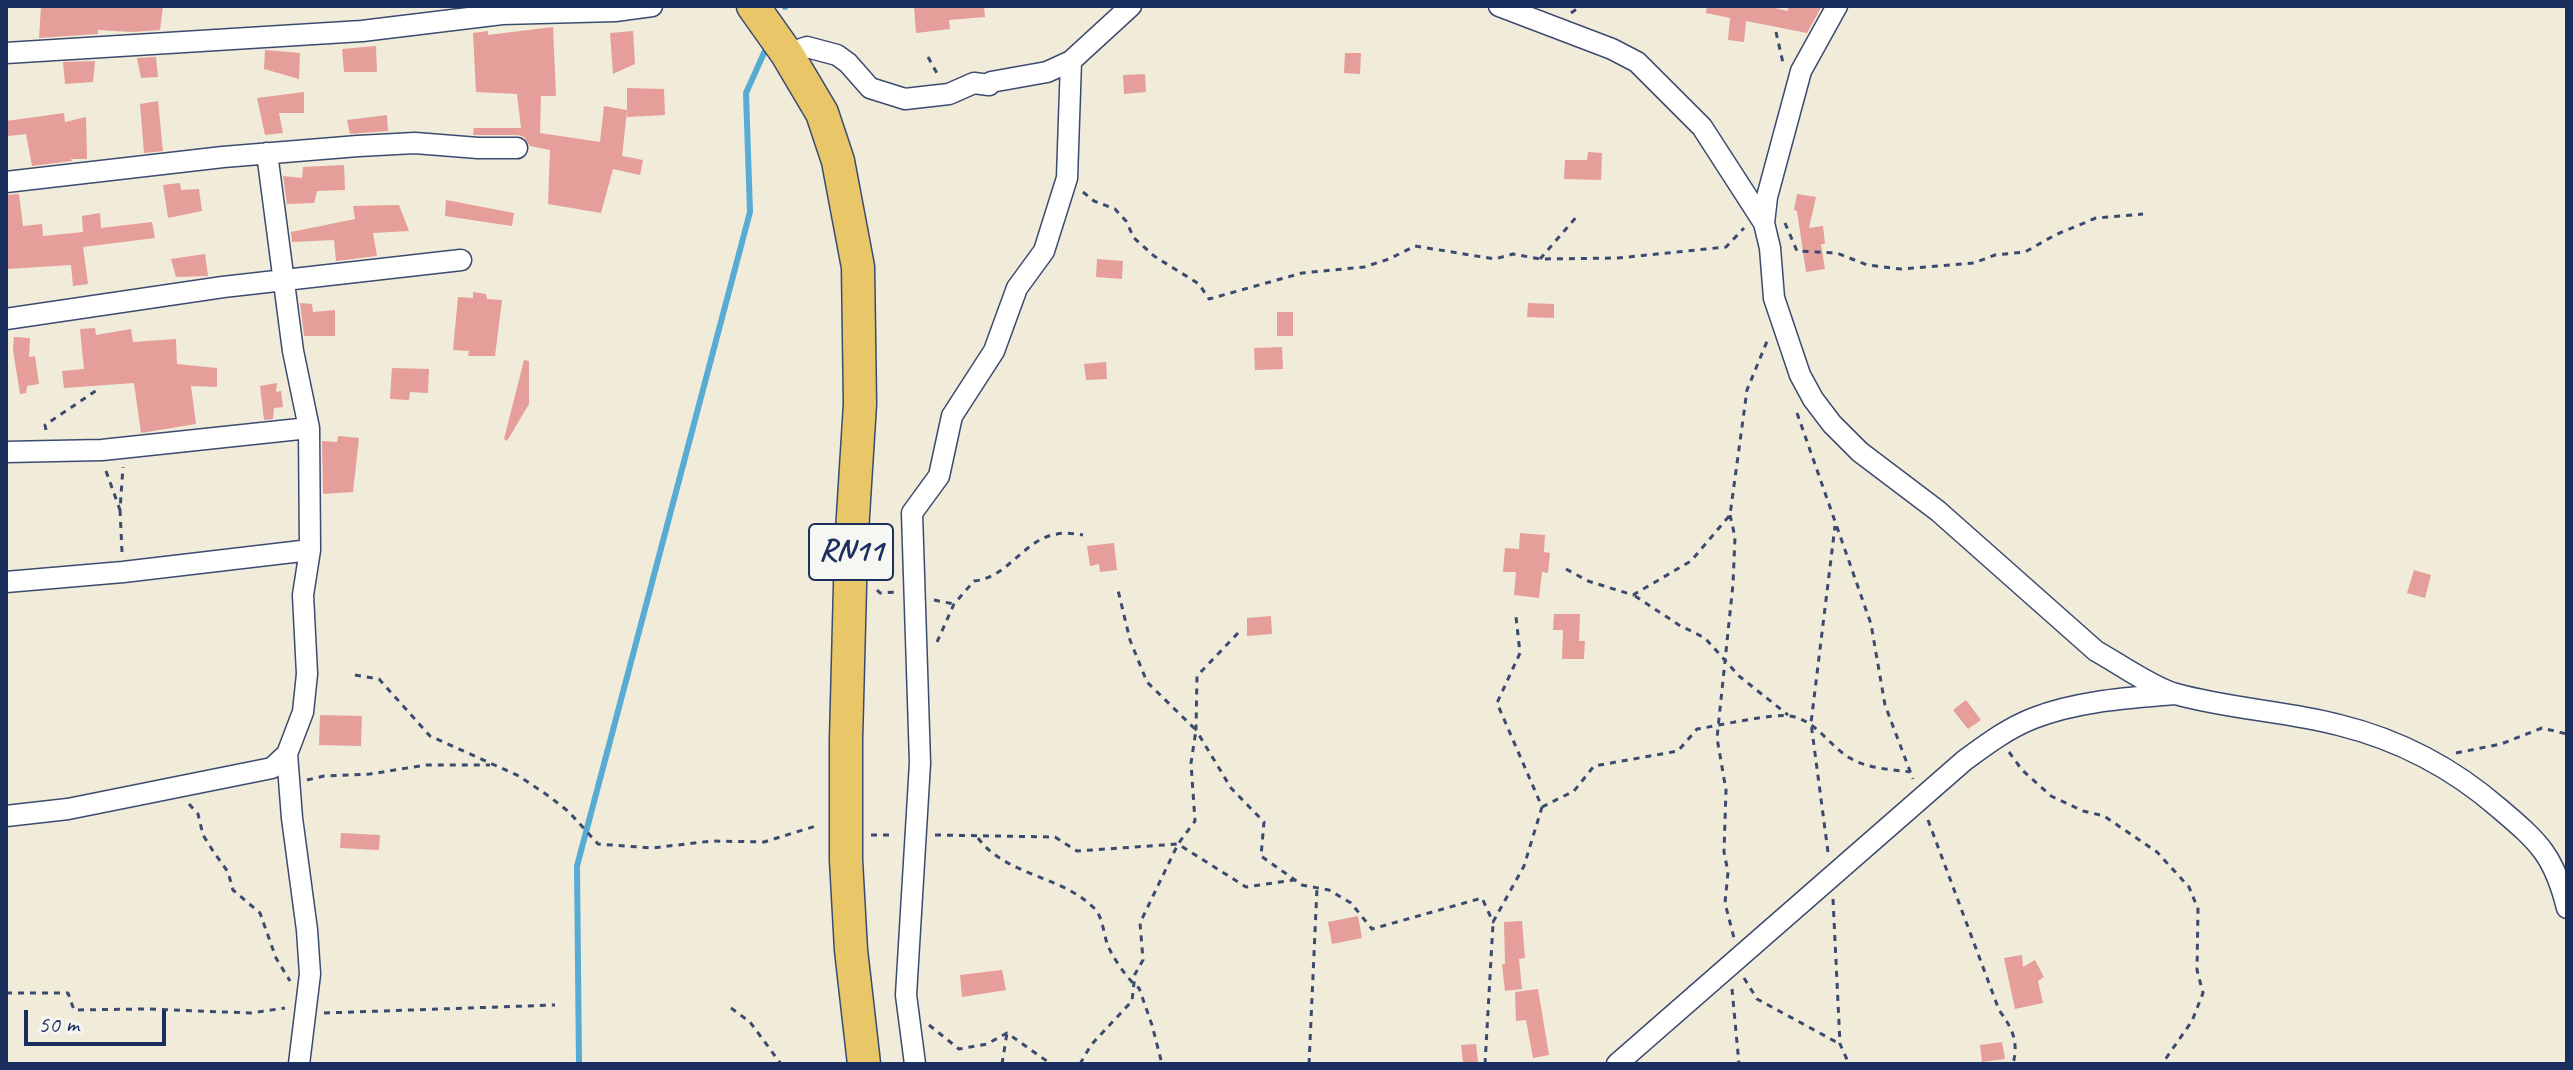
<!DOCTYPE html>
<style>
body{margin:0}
#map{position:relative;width:2573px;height:1070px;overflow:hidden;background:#f1ebd9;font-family:Caveat,sans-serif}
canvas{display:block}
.frame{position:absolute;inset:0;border:8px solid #1b2f5e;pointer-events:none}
.scale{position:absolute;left:24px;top:1010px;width:142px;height:36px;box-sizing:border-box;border:4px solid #1b2f5e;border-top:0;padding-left:10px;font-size:24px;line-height:28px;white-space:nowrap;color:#1b2f5e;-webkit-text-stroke:6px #f6f6f2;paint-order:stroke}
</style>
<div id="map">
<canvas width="2573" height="1070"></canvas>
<div class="frame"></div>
<div class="scale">50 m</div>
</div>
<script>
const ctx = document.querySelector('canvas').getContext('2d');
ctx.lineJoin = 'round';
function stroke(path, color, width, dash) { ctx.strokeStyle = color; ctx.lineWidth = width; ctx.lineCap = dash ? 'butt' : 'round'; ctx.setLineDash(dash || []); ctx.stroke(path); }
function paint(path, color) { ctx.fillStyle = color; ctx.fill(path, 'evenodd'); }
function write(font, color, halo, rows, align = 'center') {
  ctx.font = font + ' Caveat,sans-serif'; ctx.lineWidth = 7; ctx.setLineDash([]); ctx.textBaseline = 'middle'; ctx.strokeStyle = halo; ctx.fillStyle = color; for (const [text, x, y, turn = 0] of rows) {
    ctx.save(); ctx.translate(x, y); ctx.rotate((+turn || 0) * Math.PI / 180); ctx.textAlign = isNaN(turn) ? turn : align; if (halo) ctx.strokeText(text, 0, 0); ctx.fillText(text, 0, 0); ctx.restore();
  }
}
stroke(new Path2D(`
 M785,6V7
 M579,1064L577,866L750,212L746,93L768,44`), '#58abd3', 6);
paint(new Path2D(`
 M41,6H163L160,30L132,32L98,30V34L39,38Z
 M914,6H984L985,17L949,20L950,29L916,33Z
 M1707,6H1766L1788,11V6H1822L1807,33L1746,21L1744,42L1728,40L1730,18L1706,13Z
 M553,27L556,96H541L540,133L600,142L604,106L627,110V88L664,89L665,115L627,117V111L622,156L643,160L640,175L613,169L601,213L548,204L550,150L530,146L524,137L518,135H473L474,128H521L517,94L476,92L473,33L488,31V35Z
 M633,31L635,64L613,74L610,33Z
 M376,46L377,72H344L342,49Z
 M265,50L300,53L299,79L264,69Z
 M1345,53H1361L1360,74L1344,73Z
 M156,57L158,77L141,78L137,58Z
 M95,61L93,82L65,84L63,62Z
 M1145,74L1146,92L1124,94L1123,75Z
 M304,92V113H279L283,133L265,135L257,98Z
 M158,101L163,151L144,153L140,104Z
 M64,113L65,122L86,117L87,159H71L72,161L32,166L26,134L8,136L6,121Z
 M387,115L388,131L350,134L347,120Z
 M1588,152L1602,153L1601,180L1564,179L1565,160H1587Z
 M344,165L345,190L317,191L314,203L287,204L283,176L302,178L303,167Z
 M180,183L181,190L199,189L202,211L168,218L163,185Z
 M19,194L23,226L42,224L43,236L83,232L82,216L100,213L101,228L152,222L155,238L83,247L88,284L73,286L71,265L7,269L6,195Z
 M1797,194L1816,197L1809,228L1823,226L1825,244H1821L1825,269L1806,272L1797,211L1794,210Z
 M446,200L514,213L512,226L445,216Z
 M399,205L409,231L373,233L377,256L336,261L334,240L292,242L291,232L355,219L353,206Z
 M205,254L208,276L176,277L171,259Z
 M1097,259L1123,261L1122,279L1096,277Z
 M473,292L486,294L487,299L502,300L495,356H468L469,351L453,350L458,297L473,298Z
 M300,303L312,304L313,312L335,310V336H304Z
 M1528,303L1554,304V318L1527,317Z
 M1277,312H1293V336H1277Z
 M95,328L96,335L131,329L133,342L176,339L177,364L217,368V387L191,386L196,424L141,433L134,383L64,388L62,371L84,369L80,329Z
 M14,337L30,338L29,357L35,356L39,384L27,386L26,393L20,394L13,350Z
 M1282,347L1283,369L1255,370L1254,348Z
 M524,360L529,361V404L507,441L504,439Z
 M1106,362L1107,379L1086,380L1084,364Z
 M392,368L429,369L428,393L410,392L409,400L390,399Z
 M277,383L276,392L281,391L283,407L274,408L273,419L264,420L260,386Z
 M338,436L359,438L353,492L323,494L322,441L337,442Z
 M1520,533L1545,535L1544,552L1550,553L1548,573L1542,572L1539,598L1514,595L1516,572H1503L1505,548L1519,549Z
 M1114,543L1117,570L1100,572L1099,564L1090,566L1087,546Z
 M2414,570L2431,575L2425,598L2407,593Z
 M1554,614H1580L1579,641H1585L1584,659H1562L1563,630H1553Z
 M1271,616L1272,634L1247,636V618Z
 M1966,700L1981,720L1968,729L1953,710Z
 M320,715L362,716L361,746L319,745Z
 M341,833L380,835L379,850L340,848Z
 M1358,916L1362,938L1332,944L1328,922Z
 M1522,921L1525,958L1519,959L1522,989L1505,991L1502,964H1505L1504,922Z
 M2022,955L2023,967L2035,960L2044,977L2038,981L2043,1003L2015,1009L2004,958Z
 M1002,970L1006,990L962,997L960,975Z
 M1538,989L1549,1055L1533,1058L1526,1020L1516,1021L1515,992Z
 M2002,1042L2005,1059L1982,1062L1980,1045Z
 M1476,1044L1478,1062L1463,1063L1461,1045Z`), '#e59e9a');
const minor = new Path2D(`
 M1499,6L1612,49L1637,62L1702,127L1764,223
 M1837,6L1801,71L1767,197L1764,223L1770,248L1774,298L1800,375L1813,399L1832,424L1860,452L1938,511L2096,651C2118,663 2153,688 2176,694C2229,709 2286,711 2339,725C2400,740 2453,768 2500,809C2540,843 2554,856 2567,908
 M6,53L362,31L502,14L615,11L652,6
 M787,54L807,47L837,55L848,63L870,88L905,99L949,94L974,83L989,85L991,82L1047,72L1071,61L1131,6
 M6,182L223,157L358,146L415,143L478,148H517
 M6,319L223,287L461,260
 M6,452L102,450L309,428
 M6,582L123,572L310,550
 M287,754L292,818L307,930L310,974L299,1064
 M6,816L68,809L272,768L287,754L303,712L307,674L303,595L310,550L309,428L293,351L267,153
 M915,1064L906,995L920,763L912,513L939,476L952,416L994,351L1017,288L1044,251L1067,178L1071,61
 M1617,1064L1965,760C1987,744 2008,728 2034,718C2077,701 2128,698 2174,694`);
const primary = new Path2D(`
 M753,6L787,54L822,113L838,161L858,267L860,404L851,548L846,740V860L851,950L864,1064`);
stroke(minor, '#3b4b70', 23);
stroke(primary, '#3b4b70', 35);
stroke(new Path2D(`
 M1571,13L1581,6
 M1776,32L1783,63
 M928,57L939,77
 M1083,192L1094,201L1115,209L1126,221L1134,238L1154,256L1199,284L1209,299L1302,273L1364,267L1389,259L1415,246L1495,259L1513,254L1540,259L1618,258L1726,247L1744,228
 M1785,223L1797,251L1837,253L1867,265L1901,269L1974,263L1995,255L2025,252L2055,235L2096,218L2143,214
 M1540,259L1578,215
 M1797,413L1871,624L1885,705L1913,779
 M46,430L45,425L100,388
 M106,471L120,510L123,467
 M120,510L122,552
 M1730,515L1735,537L1733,584L1717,738L1726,790L1724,852L1728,872L1725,903L1734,938
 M1566,569L1588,581L1633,595L1691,561L1730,515L1747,390L1768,339
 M877,590L880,593L896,592
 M1635,596L1679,625L1705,638L1739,676L1788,715
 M934,600L954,604
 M1238,633L1197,676L1196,730L1231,788L1264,822L1261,856L1302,885L1329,890L1351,903L1372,929L1482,898L1493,922L1524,866L1542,807L1497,703L1520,653L1516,617
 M937,642L954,604L974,581C1008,578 1025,538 1057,534C1065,532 1075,534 1083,535
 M355,675L379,679L430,736L519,776L550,797L569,812L598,844L652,848L712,841L764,842L819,825
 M2009,752L2022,770L2051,796L2083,811L2104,816L2157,852L2189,887L2198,909L2197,970L2203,993L2192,1021L2162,1064
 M2456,753L2501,744L2542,728L2567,734
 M307,780L324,776L370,774L426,765H490
 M189,804L198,814L203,835L213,851L228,872L233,890L260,913L276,958L290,981
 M1542,807L1574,791L1594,766L1678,751L1697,729C1717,726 1773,713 1790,716C1816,720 1828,745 1850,758C1868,769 1890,769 1910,772
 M1928,820L1999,1010C2012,1028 2019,1041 2013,1064
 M871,835H895
 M935,835L1055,837L1077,851L1178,844L1246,887L1294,880
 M978,838C1006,876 1061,875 1094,908C1103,917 1103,932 1107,943C1110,954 1130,983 1139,988L1152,1025L1162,1064
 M1828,852L1811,723L1835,526
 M1833,899L1840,1044L1849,1064
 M1744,978L1757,999L1840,1044
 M1732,989L1739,1064
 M6,993H68L74,1010L147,1009L251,1013L285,1008
 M731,1008L750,1022L781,1064
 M324,1013L555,1005
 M929,1025L959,1049L987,1044L1007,1033L1051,1064
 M1002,1064L1007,1033
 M1080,1064L1091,1045L1132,1001L1135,974L1143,960L1140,923L1178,844L1195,821L1191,763L1196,730L1147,682L1130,640L1117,586
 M1309,1064L1317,888
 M1485,1064L1493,924`), '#3b4b70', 3, [6, 6]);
stroke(minor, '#fff', 20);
stroke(primary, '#e9c769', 32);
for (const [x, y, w] of [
 [851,552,84]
]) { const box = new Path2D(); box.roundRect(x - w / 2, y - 28, w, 56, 6); ctx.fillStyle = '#f6f6f2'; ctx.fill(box); stroke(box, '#1b2f5e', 2); }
write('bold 32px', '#1b2f5e', null, [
 ["RN11",851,552]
]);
</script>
